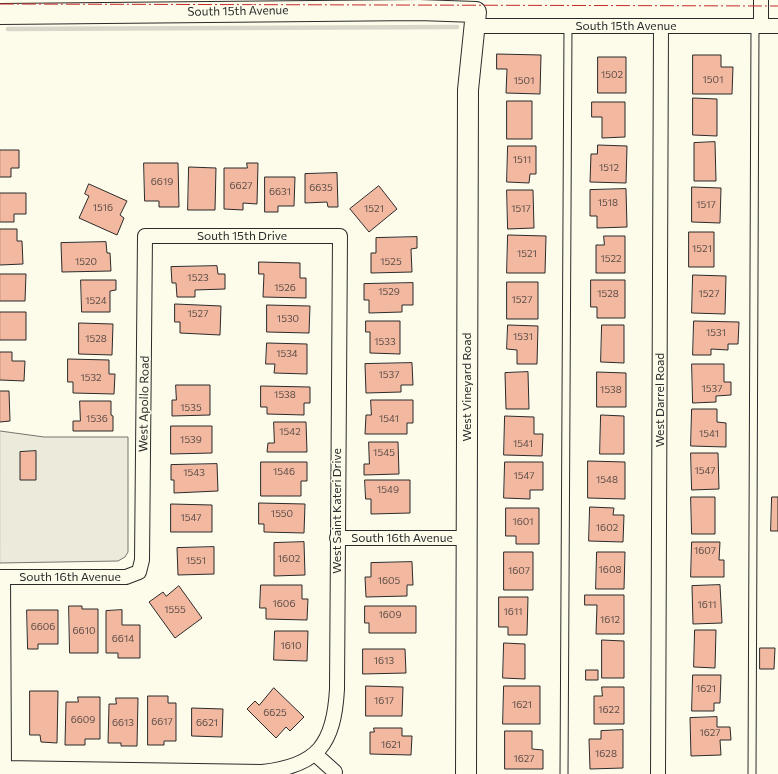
<!DOCTYPE html>
<style>
body{margin:0}
canvas{display:block;background:#fdfbea}
</style>
<canvas width="778" height="774"></canvas>
<script>
const ctx = document.querySelector('canvas').getContext('2d');
ctx.lineJoin = 'round';
function paint(path, color) { ctx.fillStyle = color; ctx.fill(path, 'evenodd'); }
function stroke(path, color, width, dash) { ctx.strokeStyle = color; ctx.lineWidth = width; ctx.lineCap = dash ? 'butt' : 'round'; ctx.setLineDash(dash || []); ctx.stroke(path); }
function write(font, color, halo, rows, align = 'center') {
  ctx.font = font + ' Commissioner,sans-serif'; ctx.lineWidth = 3; ctx.setLineDash([]); ctx.textBaseline = 'middle'; ctx.strokeStyle = halo; ctx.fillStyle = color; for (const [text, x, y, turn = 0] of rows) {
    ctx.save(); ctx.translate(x, y); ctx.rotate((+turn || 0) * Math.PI / 180); ctx.textAlign = isNaN(turn) ? turn : align; if (halo) ctx.strokeText(text, 0, 0); ctx.fillText(text, 0, 0); ctx.restore();
  }
}
const green = new Path2D(`
 M0,431L44,437H128V552L125,557L118,561L0,563Z`);
paint(green, '#ecebdb');
stroke(green, '#74746e', 1);
stroke(new Path2D(`
 M8,29L457,27`), '#d8d7c9', 4.5);
const building = new Path2D(`
 M497,54L541,55L540,94L506,93L507,69H497Z
 M693,55H721V67H733L732,94H693Z
 M598,57H626V93H598Z
 M693,98L717,99V136L693,135Z
 M507,101H532V139H507Z
 M592,102H625V137L602,138V117H592Z
 M715,142L716,181H694V143Z
 M598,145L627,146L626,183L590,182L591,154H597Z
 M508,146H536V174H530L529,183L507,182Z
 M0,150H19V168H11V177H0Z
 M144,163H178L179,207H159V201H145Z
 M247,163H258L257,204L243,203V210L224,209V168H247Z
 M189,167L216,168L215,210H188Z
 M337,173L338,207H328L327,202L305,203V174Z
 M265,177H295L294,206H278V212H265Z
 M89,184L127,201L120,215L124,218L117,235L79,218L89,196L85,194Z
 M379,186L397,209L369,232L350,209Z
 M692,187L721,188L720,223L692,222Z
 M626,189L627,227L597,228V216H590V190Z
 M507,190H533L534,228L508,229Z
 M0,193H26V214H14V222H0Z
 M0,229H17V241H22L23,264L0,265Z
 M689,232H714V267H689Z
 M508,235L546,236L545,273H507Z
 M604,236H625V273H596V245H604Z
 M417,237V248L411,249L412,272L371,273V253H376V238Z
 M106,242L107,253H110L111,271L62,272L61,243Z
 M259,262L300,263V278H306V298L263,297L264,274H259Z
 M217,266L218,274H225V289L195,290V297H177L176,283H172L171,267Z
 M0,274H26L25,301H0Z
 M693,275L726,276L725,314L692,313Z
 M81,280H116V290L110,291V312H82Z
 M591,280H625V318H597V307H591Z
 M507,282H538V319H507Z
 M413,283V305H402V312L369,313V300H364V284Z
 M175,304L221,306L220,335L180,333V322H175Z
 M267,305L310,306L309,333L267,332Z
 M0,312H26V340H0Z
 M366,321H400V354L370,353V332H366Z
 M694,321L739,322L738,344H728V350L711,349V355H693Z
 M79,323L113,324L112,355L79,354Z
 M508,325L538,326L537,364H517V350L507,349Z
 M602,325H624V363L601,362Z
 M267,343L307,344V374L274,373L275,364H266Z
 M0,352H12V361H25L24,381L0,380Z
 M68,359L109,360V374H115L114,394L73,393V382H68Z
 M412,363L413,385H401V392L366,393L365,364Z
 M692,364H724V382H731V395L716,396V402L693,403Z
 M528,372L529,409H506L505,373Z
 M597,372L626,373V407H597Z
 M176,385H210V415L172,416V400H176Z
 M261,386L310,387V403H304V415L267,414V407H261Z
 M0,391H9L10,421L0,422Z
 M371,400H413V423H407V434H365L366,415H371Z
 M80,401H111V415L113,416V431H73V421H80Z
 M692,409H717V422L726,423V447L691,446Z
 M601,415L624,416V454H600Z
 M505,416L534,417V434H543L542,456L504,455Z
 M274,422H306L307,452H267L268,443H274Z
 M171,426H212V453L171,454Z
 M369,442H398L399,474L364,475V464H369Z
 M36,451V480H20V452Z
 M691,453H718L719,489L692,490Z
 M588,461L625,462V499L588,498Z
 M261,462H307V481H301V496H261Z
 M505,462H543V490H530V499L504,498Z
 M217,464L218,491L174,493V480H171V465Z
 M365,480H410V513L371,514V499H366Z
 M691,497H715V534H692Z
 M772,497H778V531H771Z
 M259,503L305,504L304,533L264,532V524H259Z
 M171,504L212,505V532H171Z
 M590,507L614,508L613,515H624L623,542L589,541Z
 M506,508H539V544H516V536H506Z
 M304,542L305,575L274,576V543Z
 M692,542H720L719,560H724V577H691Z
 M214,547V574L178,575L177,548Z
 M504,552H533V590H504Z
 M597,552H625L624,589H596Z
 M412,562L413,585H407V596L366,597L365,577H371V563Z
 M261,585H302V599H308L307,620L266,619V608H260Z
 M720,585L722,623L693,624L692,586Z
 M179,586L202,618L175,638L149,602L163,592L166,596Z
 M585,595H624V634H596L597,605H585Z
 M499,597H528L527,635H508V627H499Z
 M69,606H82V609H98V653H70Z
 M365,606H416V633H369V623H365Z
 M27,610H58V644H38V649H28Z
 M122,610V625H140V658H118V653H106V611Z
 M695,630H716L715,668L694,667Z
 M275,631H308L307,661L274,660Z
 M602,640L624,641V678H602Z
 M504,643L525,644V679L503,678Z
 M760,648H775L774,669H760Z
 M363,649H405L406,673L363,674Z
 M586,670H598V680H586Z
 M693,675H721L720,703H714V711H692Z
 M366,686L403,687L402,716H366Z
 M504,686H540V724H503Z
 M602,687H624V724H594V696H602Z
 M274,688L304,717L290,731L286,727L276,738L247,709L255,701L259,705Z
 M30,691H58L57,743L41,742L40,735H30Z
 M148,696H168V703H176V741H164V745H148Z
 M78,697H100V739H85V745H65L66,702H78Z
 M116,698H138L137,746H121V743H108L109,704H116Z
 M192,708L223,709L222,737L192,736Z
 M717,717V727H730L731,740H720L721,755L691,756L690,718Z
 M374,728H402V736H412L411,755L370,754V732H374Z
 M623,730V768L590,769L589,739H601V731Z
 M505,731H532V749L543,750V769H505Z`);
paint(building, '#f2b8a0');
stroke(building, '#2b2b2b', 1);
const lane = new Path2D(`
 M564,774L568,26
 M752,774L755,26`);
const street = new Path2D(`
 M474,26H778
 M761,26V0
 M337,538H467
 M0,577H126L139,572L142,560L145,236H340L337,689C334,744 318,766 262,772L4,768L3,577
 M315,754L335,772
 M658,774L661,26`);
const secondary = new Path2D(`
 M0,14L419,10L476,12L468,90L466,774`);
stroke(lane, '#2b2b2b', 9);
stroke(street, '#2b2b2b', 16);
stroke(secondary, '#2b2b2b', 22);
stroke(lane, '#fdfbea', 7);
stroke(street, '#fdfbea', 14);
stroke(secondary, '#fdfbea', 20);
stroke(new Path2D(`
 M0,4L778,6`), '#c62828', 1, [14, 3, 2, 3]);
write('10px', '#5d4e48', null, [
 ["1502",612,75],
 ["1501",713,80],
 ["1501",524,81],
 ["1511",522,160],
 ["1512",609,168],
 ["6619",162,182],
 ["6627",241,186],
 ["6635",321,188],
 ["6631",280,192],
 ["1518",608,203],
 ["1517",706,205],
 ["1516",103,208],
 ["1521",374,209],
 ["1517",521,209],
 ["1521",702,249],
 ["1521",527,254],
 ["1522",611,259],
 ["1520",86,262],
 ["1525",391,262],
 ["1523",198,278],
 ["1526",285,288],
 ["1529",389,292],
 ["1528",608,294],
 ["1527",709,294],
 ["1527",522,300],
 ["1524",96,301],
 ["1527",198,314],
 ["1530",288,319],
 ["1531",716,333],
 ["1531",523,337],
 ["1528",96,339],
 ["1533",385,342],
 ["1534",287,354],
 ["1537",389,375],
 ["1532",91,378],
 ["1537",712,389],
 ["1538",611,390],
 ["1538",285,395],
 ["1535",191,408],
 ["1536",97,419],
 ["1541",389,419],
 ["1542",290,432],
 ["1541",709,434],
 ["1539",191,440],
 ["1541",523,444],
 ["1545",384,453],
 ["1547",705,471],
 ["1546",284,472],
 ["1543",194,473],
 ["1547",524,476],
 ["1548",607,480],
 ["1549",388,490],
 ["1550",282,514],
 ["1547",191,518],
 ["1601",523,522],
 ["1602",607,528],
 ["1607",705,551],
 ["1602",289,559],
 ["1551",196,561],
 ["1608",610,570],
 ["1607",519,571],
 ["1605",389,581],
 ["1606",284,604],
 ["1611",707,605],
 ["1555",175,610],
 ["1611",513,612],
 ["1609",390,615],
 ["1612",610,620],
 ["6606",43,627],
 ["6610",84,631],
 ["6614",123,639],
 ["1610",291,646],
 ["1613",384,661],
 ["1621",706,689],
 ["1617",384,701],
 ["1621",522,705],
 ["1622",609,710],
 ["6625",275,713],
 ["6609",83,720],
 ["6617",162,722],
 ["6613",123,723],
 ["6621",207,723],
 ["1627",710,733],
 ["1621",391,745],
 ["1628",606,754],
 ["1627",524,759]
]);
write('12px', '#2b2b2b', '#fdfbea', [
 ["South 15th Avenue",238,11,-1],
 ["South 15th Avenue",626,26],
 ["South 15th Drive",242,236],
 ["West Vineyard Road",467,387,-90],
 ["West Darrel Road",660,400,-90],
 ["West Apollo Road",144,404,-89],
 ["West Saint Kateri Drive",337,511,-90],
 ["South 16th Avenue",402,538],
 ["South 16th Avenue",70,577]
]);
</script>
